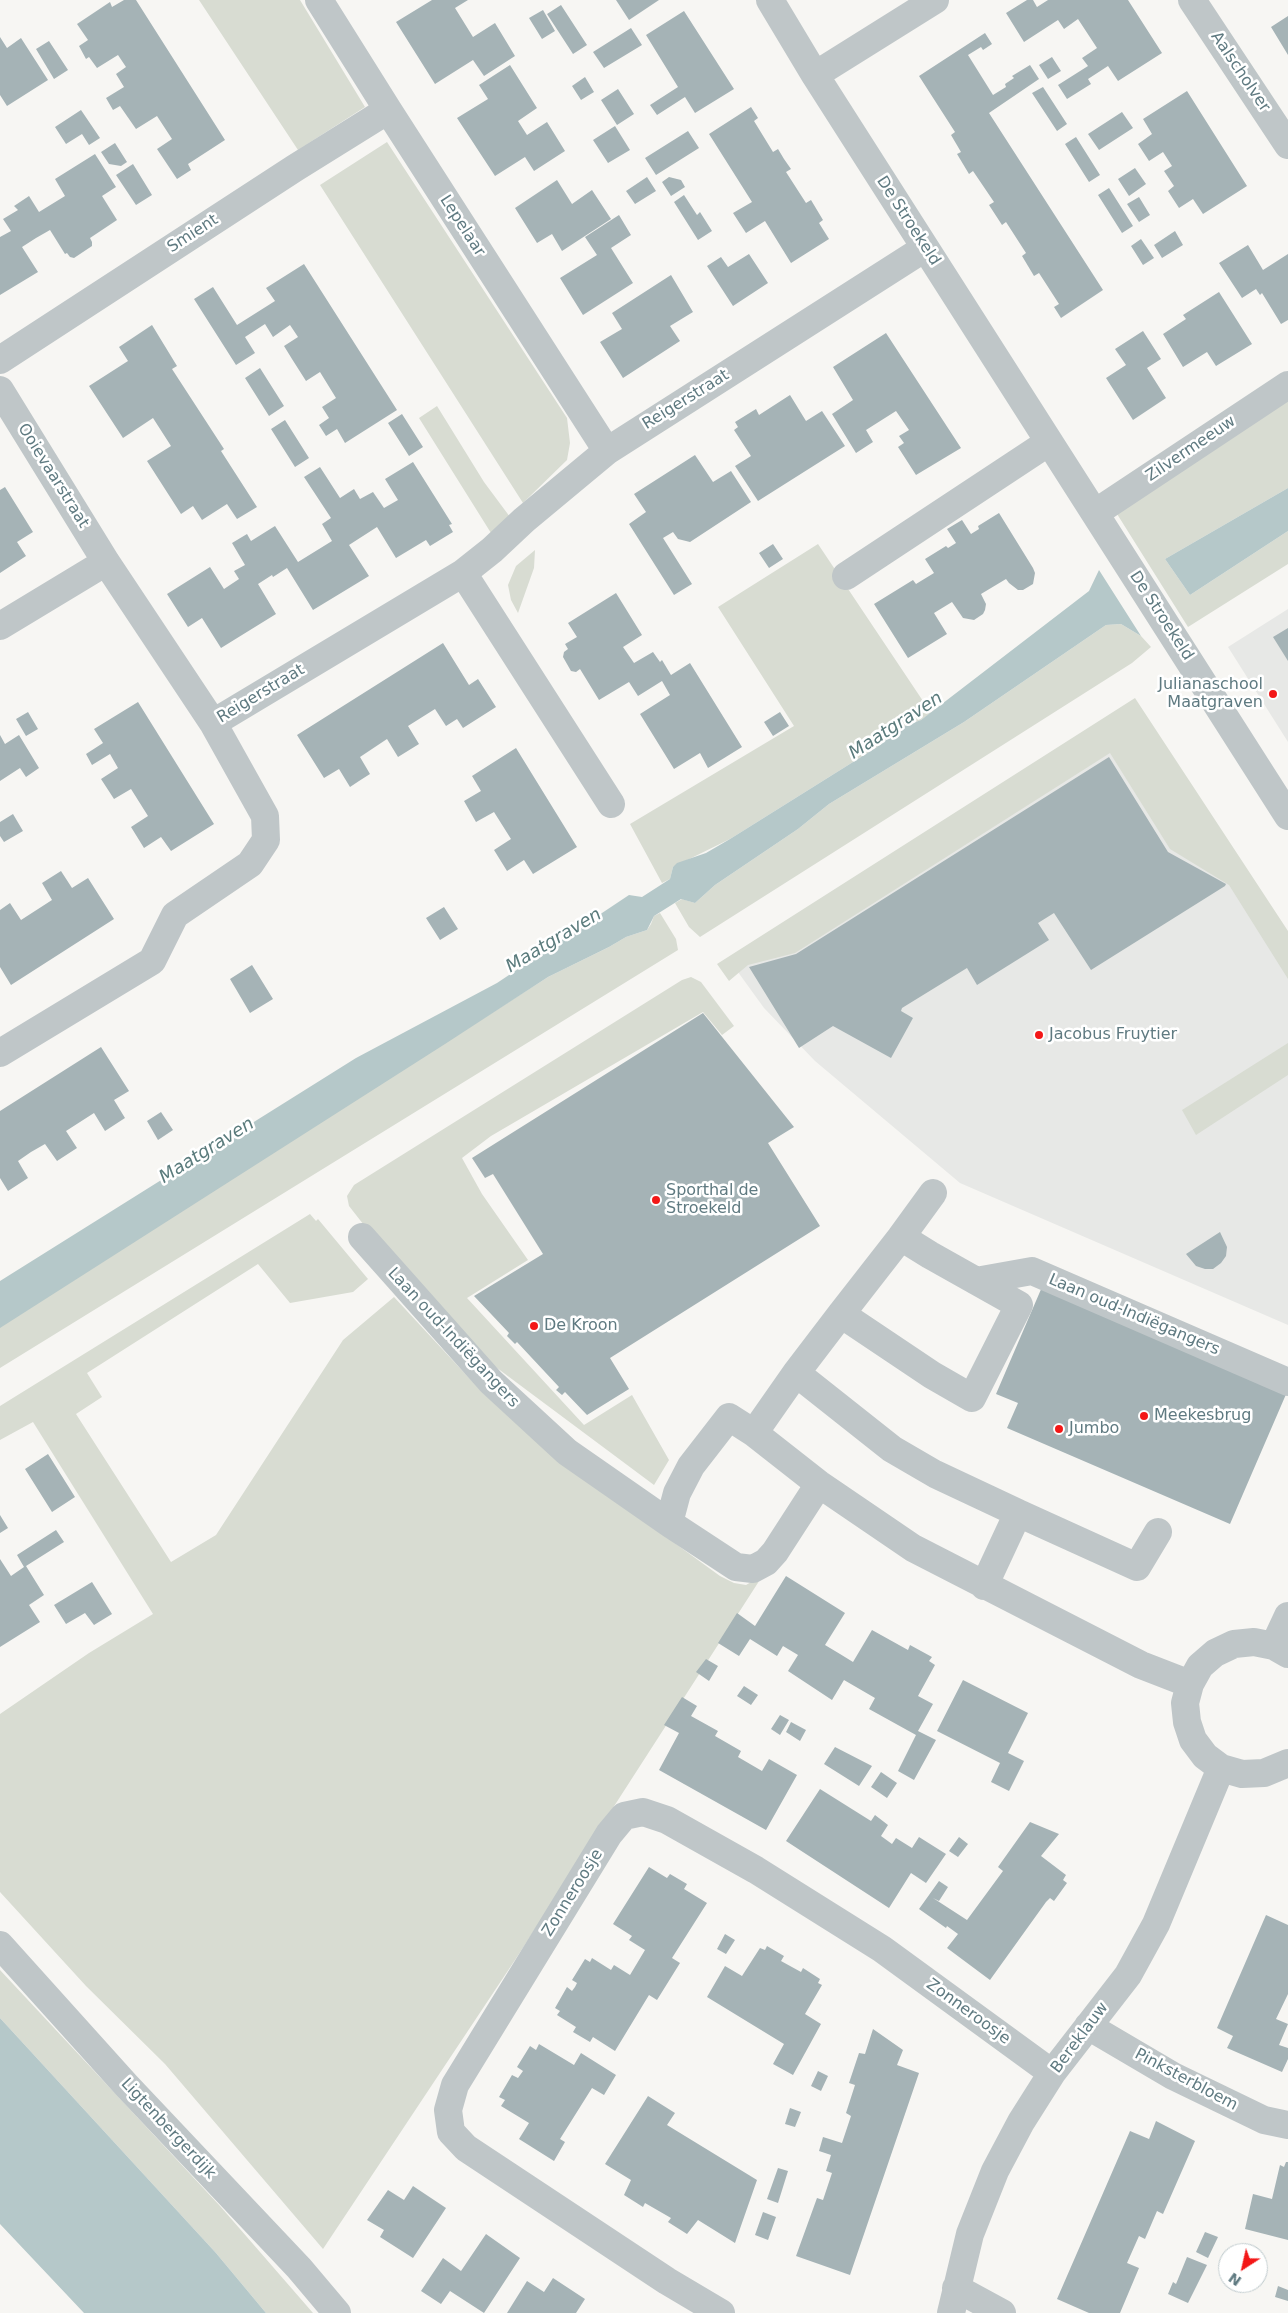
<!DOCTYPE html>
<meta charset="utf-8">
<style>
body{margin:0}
#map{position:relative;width:1288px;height:2313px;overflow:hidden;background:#f7f6f3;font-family:"DejaVu Sans",sans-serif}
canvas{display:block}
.north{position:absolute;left:1218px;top:2243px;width:50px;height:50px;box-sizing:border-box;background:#fff;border:1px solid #bfcacd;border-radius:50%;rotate:215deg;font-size:14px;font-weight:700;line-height:20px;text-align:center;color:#5f7a81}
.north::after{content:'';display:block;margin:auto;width:18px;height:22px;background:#f31717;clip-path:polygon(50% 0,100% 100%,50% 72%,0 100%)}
</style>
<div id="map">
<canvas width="1288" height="2313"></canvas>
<div class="north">N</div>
</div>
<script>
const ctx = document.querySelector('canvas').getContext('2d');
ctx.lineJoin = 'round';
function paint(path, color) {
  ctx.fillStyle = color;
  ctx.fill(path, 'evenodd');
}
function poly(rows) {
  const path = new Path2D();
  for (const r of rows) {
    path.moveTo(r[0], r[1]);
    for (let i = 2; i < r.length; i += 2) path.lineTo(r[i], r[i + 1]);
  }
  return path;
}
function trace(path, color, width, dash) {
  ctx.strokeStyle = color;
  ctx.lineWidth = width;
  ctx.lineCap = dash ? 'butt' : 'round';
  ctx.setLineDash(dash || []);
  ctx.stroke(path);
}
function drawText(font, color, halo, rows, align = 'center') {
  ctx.font = font + ' "DejaVu Sans",sans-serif';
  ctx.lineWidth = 5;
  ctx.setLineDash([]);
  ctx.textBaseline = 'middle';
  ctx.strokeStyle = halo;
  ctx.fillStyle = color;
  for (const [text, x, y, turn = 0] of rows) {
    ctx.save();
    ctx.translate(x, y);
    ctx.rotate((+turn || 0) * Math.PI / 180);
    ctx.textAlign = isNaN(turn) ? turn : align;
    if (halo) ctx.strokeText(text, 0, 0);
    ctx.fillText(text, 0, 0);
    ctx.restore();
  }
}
paint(poly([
 [1288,609,1288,742,1228,647],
 [1133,703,1288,939,1288,1325,960,1183,815,1061,764,1008,730,961]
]), '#e7e8e6');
paint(poly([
 [199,0,300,0,365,107,298,150],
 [387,142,567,418,570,443,567,460,523,503,320,185],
 [1288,398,1288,488,1165,559,1190,595,1288,531,1288,564,1188,627,1112,506],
 [437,406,484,482,510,517,491,533,419,418],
 [818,544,931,713,921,720,902,727,877,747,730,839,673,867,670,879,662,883,630,824,794,726,718,607],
 [535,550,534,568,518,613,511,600,508,585,516,566],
 [1121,624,1141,636,1151,647,1132,663,700,937,689,927,675,903,682,899,695,903,715,885,798,829,829,804,964,722,1106,625],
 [1135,698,1288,931,1288,979,1229,885,1170,849,1110,753,795,953,748,965,729,981,717,964],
 [660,913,676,939,678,950,0,1368,0,1327,548,977,609,947,626,937,647,930,651,924,654,916],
 [691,977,701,982,734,1026,722,1035,703,1012,491,1136,462,1158,482,1194,528,1260,467,1298,584,1425,632,1395,669,1460,654,1485,489,1362,378,1243,349,1206,347,1196,354,1185,682,980],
 [1288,1043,1288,1075,1196,1135,1182,1110],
 [310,1214,316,1221,318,1219,368,1279,353,1292,290,1303,258,1264,87,1373,102,1397,76,1414,171,1562,216,1535,343,1340,394,1297,482,1392,541,1446,720,1576,734,1583,746,1585,763,1575,515,1960,323,2249,165,2064,86,1986,0,1892,0,1714,89,1653,153,1614,33,1422,0,1440,0,1406],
 [0,1970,220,2206,313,2313,266,2313,216,2253,0,2018]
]), '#d8dcd2');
paint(poly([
 [1288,488,1288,531,1190,595,1165,559],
 [1099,570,1141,636,1121,624,1106,625,964,722,829,804,798,829,715,885,695,903,681,899,654,916,647,930,626,937,609,947,548,977,445,1044,0,1328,0,1281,356,1058,497,983,629,895,642,897,670,879,673,867,677,863,706,853,730,839,877,747,902,727,921,720,1089,591],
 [0,2018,216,2253,266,2313,84,2313,0,2224]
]), '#b5c8c9');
paint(poly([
 [124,0,136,0,225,140,188,164,191,170,177,179,157,149,172,139,157,116,136,129,120,106,113,110,106,98,124,87,116,74,126,67,118,55,97,68,89,57,86,59,79,46,88,40,77,24,110,2,112,7],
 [432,0,468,0,455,8,473,37,495,23,515,56,484,76,473,60,435,84,396,22],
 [616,0,659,0,629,20],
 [1027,0,1033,0,1037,7,1048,0,1128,0,1162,53,1118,81,1108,66,1088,79,1091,84,1067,99,1058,85,1088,66,1082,58,1097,48,1078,19,1064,29,1058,20,1024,42,1006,13],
 [561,5,587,45,573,54,547,14],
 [543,10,555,31,542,39,529,18],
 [684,11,734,89,695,113,685,97,657,115,650,105,678,87,646,35],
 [1288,16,1288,55,1271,27],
 [631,28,642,45,604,68,593,52],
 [985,33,992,44,983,50,981,47,968,55,993,95,1006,87,1005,84,1014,78,1012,76,1030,65,1039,79,989,113,1103,290,1061,318,1054,307,1059,304,1039,273,1034,276,1022,256,1026,253,1006,222,1002,225,989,205,994,202,973,171,969,174,957,154,961,152,951,135,955,132,919,76],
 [0,37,7,48,21,38,48,80,7,106,0,95],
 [49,41,68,70,54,79,36,49],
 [1052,57,1061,71,1048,79,1039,65],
 [510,65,537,108,518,121,527,135,547,122,565,151,534,171,525,157,495,176,457,118,488,99,479,85],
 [585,77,594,92,581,100,572,86],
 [1043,87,1067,124,1057,131,1032,93],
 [618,89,634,114,617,125,601,100],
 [1187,91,1247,186,1203,214,1193,199,1179,208,1168,191,1174,186,1164,171,1172,166,1163,152,1149,161,1138,144,1152,134,1143,119],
 [751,107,758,118,754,121,773,152,778,149,784,159,791,169,786,172,806,203,811,200,823,220,819,223,829,239,791,263,765,221,746,233,733,213,752,202,709,134],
 [81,110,100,138,89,145,82,134,66,144,55,127],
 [1122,112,1133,128,1099,150,1088,134],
 [615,126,630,150,608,163,593,140],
 [688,131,699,148,656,175,645,158],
 [1076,137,1100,175,1089,182,1065,144],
 [115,143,127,162,121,166,109,164,101,152],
 [95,154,116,187,102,196,117,220,90,238,92,242,92,246,74,258,70,257,67,253,65,254,50,230,36,238,22,247,38,272,0,295,0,237,11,231,3,219,18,210,14,206,29,196,39,212,65,196,55,179],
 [133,164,152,195,136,205,116,175],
 [1135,168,1146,184,1129,196,1118,179],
 [647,177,656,191,635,204,626,191],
 [669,177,681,180,685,187,671,196,662,182],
 [557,180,572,204,592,190,611,219,562,251,552,234,537,243,515,208],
 [1109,188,1133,226,1122,233,1098,195],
 [684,195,697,215,700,212,712,231,698,240,674,202],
 [1139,197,1150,215,1139,222,1127,204],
 [619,215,631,235,611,248,633,283,583,315,560,278,597,255,585,237],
 [1175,231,1183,245,1162,258,1154,245],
 [1141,239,1154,258,1143,265,1131,246],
 [1248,245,1263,270,1288,254,1288,320,1281,324,1262,293,1260,295,1256,289,1242,298,1219,263],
 [749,254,768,283,733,306,707,266,721,257,728,267],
 [304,264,397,410,345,443,337,429,326,436,319,425,329,418,322,407,336,398,320,372,306,381,292,359,284,346,298,337,290,325,273,337,265,324,245,337,255,353,236,365,194,299,213,287,237,325,275,301,266,288],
 [671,275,693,312,670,326,680,341,623,378,600,342,622,329,612,313],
 [1219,292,1252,344,1216,366,1207,352,1183,367,1163,334,1186,319,1183,315],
 [152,325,177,366,172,369,224,449,221,451,257,507,237,519,227,504,202,520,193,506,181,514,147,461,171,446,153,418,123,438,89,386,128,361,119,347],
 [1143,331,1161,359,1147,368,1166,398,1133,420,1106,378,1126,365,1115,349],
 [886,333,961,448,916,475,898,447,904,443,899,436,909,430,896,411,866,430,873,442,856,453,832,414,853,400,833,367],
 [260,368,284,406,269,416,245,378],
 [790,395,806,421,822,411,845,446,758,501,735,466,751,456,734,430,738,427,735,422,756,409,759,415],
 [402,414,423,447,409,456,388,423],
 [285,420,309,458,295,467,271,429],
 [695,455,713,482,731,471,751,502,690,542,678,539,673,532,663,538,692,584,674,595,629,524,646,512,634,494],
 [413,462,452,524,449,525,453,532,430,546,426,540,396,558,377,527,349,545,369,576,313,610,287,568,273,577,272,575,258,584,276,614,221,648,202,618,188,627,167,594,210,567,224,589,239,579,234,571,245,565,232,543,247,534,251,541,275,526,298,562,332,541,322,524,331,518,304,477,320,467,340,498,354,489,360,499,373,492,384,508,398,500,385,479],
 [5,487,33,532,17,542,26,556,0,573,0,490],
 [999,513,1033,568,1035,573,1033,584,1023,590,1018,590,1009,583,1006,579,981,594,986,604,985,610,983,614,974,620,963,618,952,602,934,613,947,634,908,658,874,604,913,580,916,584,934,573,925,559,946,546,948,548,956,543,947,529,962,520,971,534,979,529,978,526],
 [773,544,783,559,769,568,759,553],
 [616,593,642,635,623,647,634,663,653,652,660,662,662,660,671,675,690,663,742,747,708,768,700,753,674,769,640,714,670,695,662,681,638,696,629,682,599,700,580,669,576,672,571,671,563,657,564,652,568,649,565,644,577,637,568,623],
 [1288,628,1288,661,1273,637],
 [443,643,469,685,478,679,496,707,463,728,457,719,446,726,435,709,408,726,419,744,398,757,387,739,360,757,370,774,359,781,350,787,339,769,324,778,297,735],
 [138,702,214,824,171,851,161,837,144,848,131,827,148,816,131,789,114,799,101,779,118,768,110,754,92,765,86,754,103,743,94,729],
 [28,712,38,729,26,736,16,719],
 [780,712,789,726,773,736,764,722],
 [0,735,5,744,19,735,39,768,26,777,20,768,0,781],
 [516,748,577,847,533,874,524,860,507,871,494,850,511,839,494,812,476,822,464,801,481,791,472,776],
 [1109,757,1168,852,1226,884,1225,886,1091,970,1054,913,1038,923,1049,940,977,985,967,968,902,1008,901,1011,913,1018,891,1058,833,1026,799,1048,749,967,796,954],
 [13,814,23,831,4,842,0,836,0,822],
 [61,871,72,888,88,878,114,919,11,985,0,967,0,910,10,903,21,920,52,900,42,883],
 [444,907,458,929,440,940,426,918],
 [252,965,273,999,250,1013,230,979],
 [703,1013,794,1127,768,1143,820,1226,610,1358,629,1389,587,1415,565,1392,562,1395,556,1390,559,1387,517,1342,515,1344,507,1336,509,1333,474,1296,543,1254,493,1174,485,1178,472,1158],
 [101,1047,129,1091,114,1100,125,1118,105,1131,94,1113,66,1131,77,1148,57,1161,45,1144,31,1152,18,1161,28,1178,8,1191,0,1178,0,1111],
 [161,1112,173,1130,158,1140,147,1121],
 [1220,1232,1227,1247,1226,1256,1221,1263,1213,1269,1205,1269,1196,1266,1186,1254],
 [1042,1287,1287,1392,1230,1524,1007,1428,1018,1403,996,1394],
 [48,1454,75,1497,52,1512,25,1469],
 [0,1515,8,1528,0,1533],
 [56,1530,64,1542,26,1566,44,1595,29,1605,40,1622,0,1647,0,1559,11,1576,24,1567,17,1555],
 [786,1576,845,1613,825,1645,840,1654,853,1662,872,1630,908,1650,910,1645,932,1657,929,1661,935,1665,918,1696,933,1704,918,1731,936,1740,914,1780,898,1771,916,1735,869,1709,875,1698,844,1680,832,1700,788,1671,798,1655,783,1646,777,1656,750,1639,739,1656,718,1643,737,1613,755,1626],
 [92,1582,112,1614,94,1625,85,1613,66,1624,54,1605],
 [706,1659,718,1666,709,1681,696,1672],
 [963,1680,1028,1713,1008,1753,1024,1761,1009,1791,991,1782,1000,1763,937,1731],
 [744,1686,758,1695,751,1705,737,1696],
 [682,1697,697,1706,691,1716,718,1731,715,1736,741,1751,738,1757,762,1771,769,1759,797,1775,766,1830,659,1770,679,1733,664,1725],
 [780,1715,789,1720,780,1735,771,1729],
 [791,1722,806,1730,800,1741,786,1732],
 [835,1747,872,1766,859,1786,824,1764],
 [881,1772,897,1783,887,1798,871,1787],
 [820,1789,871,1821,875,1815,888,1825,881,1836,892,1844,896,1838,912,1848,919,1837,946,1854,926,1883,911,1873,889,1908,786,1841],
 [1030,1822,1059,1834,1041,1856,1066,1875,1063,1880,1067,1883,1054,1901,1050,1898,1046,1902,990,1980,947,1948,958,1934,947,1926,946,1928,919,1909,939,1881,948,1887,939,1901,933,1898,967,1920,1003,1871,998,1867],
 [959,1837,968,1844,958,1857,949,1851],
 [649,1867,667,1878,670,1874,687,1884,684,1889,707,1903,672,1958,680,1963,657,2000,649,1995,615,2051,593,2037,590,2042,573,2032,576,2027,557,2015,560,2011,555,2008,567,1987,572,1991,575,1987,577,1983,572,1980,585,1959,590,1962,592,1958,611,1970,614,1965,630,1975,645,1950,629,1940,632,1936,613,1924],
 [1266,1915,1288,1925,1288,1994,1276,2019,1288,2024,1279,2045,1288,2048,1288,2059,1282,2072,1227,2048,1233,2036,1217,2028],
 [725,1934,735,1940,726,1954,717,1949],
 [767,1946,784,1956,781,1961,801,1972,803,1968,820,1979,818,1983,822,1985,805,2014,821,2024,793,2075,773,2064,784,2044,707,1997,725,1966,742,1976,760,1948,765,1950],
 [873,2029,903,2050,897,2065,919,2073,850,2275,796,2256,817,2198,823,2200,832,2173,826,2171,831,2155,819,2151,823,2137,842,2143,851,2116,846,2113,855,2085,849,2083,859,2053,865,2054],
 [539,2044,574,2065,581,2053,616,2075,604,2095,592,2088,560,2139,565,2142,554,2161,519,2139,529,2123,501,2106,505,2100,499,2097,512,2075,518,2078,523,2071,517,2067,530,2046,536,2050],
 [818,2071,828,2076,821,2091,811,2086],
 [648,2096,675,2113,667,2125,757,2180,735,2243,698,2220,687,2234,668,2222,671,2218,645,2203,643,2207,624,2195,631,2180,605,2164],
 [790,2108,801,2112,795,2127,785,2124],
 [1156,2121,1195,2141,1163,2214,1157,2211,1145,2239,1139,2236,1127,2263,1139,2268,1120,2313,1089,2313,1057,2299,1130,2131,1149,2139],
 [1286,2162,1288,2162,1288,2240,1245,2229,1253,2194,1272,2199,1280,2165,1284,2167],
 [778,2168,788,2171,778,2203,767,2199],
 [413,2186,446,2208,413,2258,380,2237,384,2230,367,2220,388,2190,404,2200],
 [763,2212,776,2217,768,2240,755,2235],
 [1205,2232,1218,2237,1208,2258,1196,2252],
 [486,2234,520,2258,484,2313,450,2291,441,2304,421,2291,443,2258,461,2271],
 [1187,2257,1207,2265,1188,2303,1168,2294,1173,2282,1176,2284],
 [553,2278,585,2299,576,2313,507,2313,527,2281,544,2292],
 [1278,2286,1288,2290,1288,2301,1275,2297]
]), '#a5b3b6');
trace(poly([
 [319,0,388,110,607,451],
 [770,0,815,75,1288,816],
 [1192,0,1288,145],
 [815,75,935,0],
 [0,360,295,168,388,110],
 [0,390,106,562,213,723],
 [1095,513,1288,385],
 [463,573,611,804],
 [846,576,1049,442],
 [0,626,106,562],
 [0,1053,152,961,175,915,250,864,266,840,265,816,213,723,463,573,492,550,524,520,607,451,925,248],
 [362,1237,491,1382,567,1452,669,1523],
 [901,1237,933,1193],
 [976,1281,1032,1271,1288,1382],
 [796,1373,841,1314,901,1237,930,1255,1019,1305,972,1398,932,1375,841,1314],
 [754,1433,796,1373,892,1449,935,1474,1018,1513,984,1586],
 [819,1484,775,1552,766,1562,753,1569,736,1567,669,1523,677,1493,691,1466,729,1417,754,1433,819,1484,913,1548,1141,1665,1190,1684],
 [1018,1513,1137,1567,1158,1532],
 [1274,1646,1288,1616],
 [1288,1654,1274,1646,1254,1642,1234,1644,1215,1653,1200,1666,1190,1684,1185,1703,1187,1722,1193,1740,1205,1756,1221,1768,1242,1774,1264,1773,1288,1763],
 [0,1945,126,2085,299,2268,337,2313],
 [1088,2026,1173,2076,1264,2120,1288,2125],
 [956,2288,1002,2313],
 [721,2313,667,2281,466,2148,451,2132,448,2110,455,2085,609,1834,624,1816,643,1812,667,1820,756,1870,882,1949,1052,2073],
 [951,2313,970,2234,995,2171,1021,2122,1052,2073,1128,1975,1156,1924,1221,1768]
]), '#bfc6c8', 28);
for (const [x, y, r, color] of [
 [1273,694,5,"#f31717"],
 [1039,1035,5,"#f31717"],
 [656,1200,5,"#f31717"],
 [534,1326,5,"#f31717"],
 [1144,1416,5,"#f31717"],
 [1059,1429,5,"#f31717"]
]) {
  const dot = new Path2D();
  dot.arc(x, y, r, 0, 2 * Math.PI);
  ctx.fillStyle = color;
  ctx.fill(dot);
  trace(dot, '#fff', 2);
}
drawText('16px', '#5f7a81', '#fff', [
 ["Aalscholver",1240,72,56],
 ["De Stroekeld",908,221,57],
 ["Lepelaar",462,226,57],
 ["Smient",193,234,-33],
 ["Reigerstraat",686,400,-32],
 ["Zilvermeeuw",1191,449,-34],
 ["Ooievaarstraat",53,476,58],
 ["De Stroekeld",1161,616,57],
 ["Reigerstraat",261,694,-31],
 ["Laan oud-Indiëgangers",1134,1315,23],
 ["Laan oud-Indiëgangers",453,1338,47],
 ["Zonneroosje",573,1893,-58],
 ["Zonneroosje",968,2012,36],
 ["Bereklauw",1080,2038,-53],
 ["Pinksterbloem",1186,2080,28],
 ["Ligtenbergerdijk",168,2129,47]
]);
drawText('16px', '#5f7a81', '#fff', [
 ["Julianaschool",1263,685,"right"],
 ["Maatgraven",1263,703,"right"],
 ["Jacobus Fruytier",1049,1035],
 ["Sporthal de",666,1191],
 ["Stroekeld",666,1209],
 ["De Kroon",544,1326],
 ["Meekesbrug",1154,1416],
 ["Jumbo",1069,1429]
], 'left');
drawText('italic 18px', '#5a7b7c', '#fff', [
 ["Maatgraven",896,726,-33],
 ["Maatgraven",554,941,-31],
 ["Maatgraven",207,1151,-32]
]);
</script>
